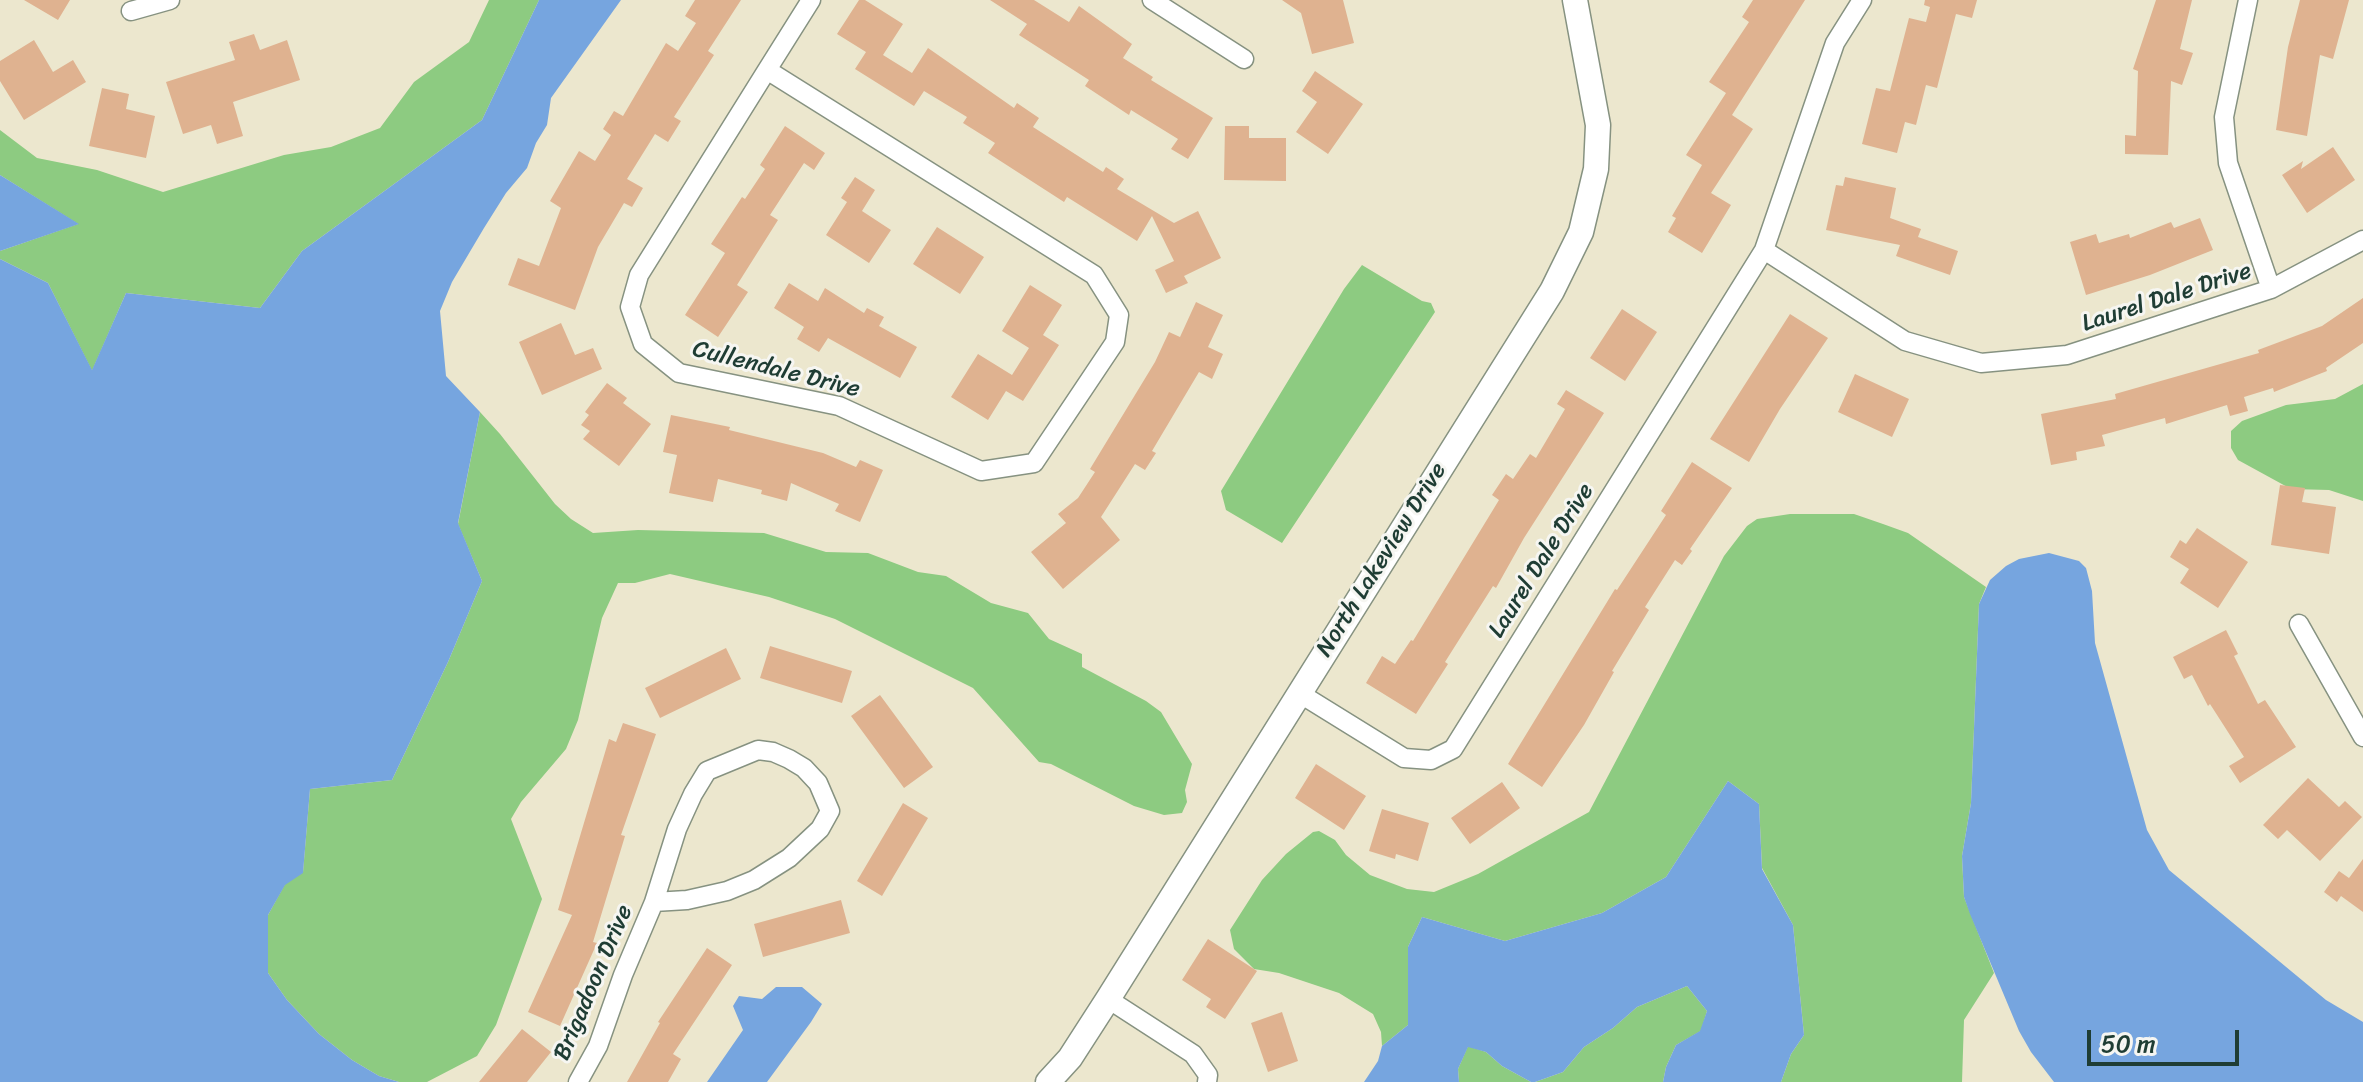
<!DOCTYPE html>
<style>
body{margin:0}
#map{position:relative;width:2363px;height:1082px;overflow:hidden;background:#ece7ce;font-family:Sriracha,sans-serif}
canvas{display:block}
.scale{position:absolute;left:2087px;top:1030px;width:152px;height:36px;box-sizing:border-box;border:4px solid #1f3d34;border-top:0;padding-left:10px;font-size:24px;line-height:28px;white-space:nowrap;color:#1f3d34;-webkit-text-stroke:6px #f6f6f2;paint-order:stroke}
</style>
<div id="map">
<canvas width="2363" height="1082"></canvas>
<div class="scale">50 m</div>
</div>
<script>
const ctx = document.querySelector('canvas').getContext('2d');
ctx.lineJoin = 'round';
function paint(path, color) {
  ctx.fillStyle = color;
  ctx.fill(path, 'evenodd');
}
function poly(rows) {
  const path = new Path2D();
  for (const r of rows) {
    path.moveTo(r[0], r[1]);
    for (let i = 2; i < r.length; i += 2) path.lineTo(r[i], r[i + 1]);
  }
  return path;
}
function trace(path, color, width, dash) {
  ctx.strokeStyle = color;
  ctx.lineWidth = width;
  ctx.lineCap = dash ? 'butt' : 'round';
  ctx.setLineDash(dash || []);
  ctx.stroke(path);
}
function drawText(font, color, halo, rows, align = 'center') {
  ctx.font = font + ' Sriracha,sans-serif';
  ctx.lineWidth = 6;
  ctx.setLineDash([]);
  ctx.textBaseline = 'middle';
  ctx.strokeStyle = halo;
  ctx.fillStyle = color;
  for (const [text, x, y, turn = 0] of rows) {
    ctx.save();
    ctx.translate(x, y);
    ctx.rotate((+turn || 0) * Math.PI / 180);
    ctx.textAlign = isNaN(turn) ? turn : align;
    if (halo) ctx.strokeText(text, 0, 0);
    ctx.fillText(text, 0, 0);
    ctx.restore();
  }
}
paint(poly([
 [489,0,539,0,482,120,302,251,260,308,126,293,92,371,48,283,0,259,0,251,78,224,0,175,0,130,37,158,97,170,163,192,284,155,331,147,380,128,414,82,469,42],
 [1362,265,1422,301,1431,303,1435,312,1282,543,1226,510,1221,491,1344,289],
 [2363,384,2363,501,2329,490,2291,489,2238,460,2231,448,2231,431,2242,421,2286,405,2335,399],
 [480,412,500,434,555,504,571,519,593,533,638,530,764,533,826,552,868,553,918,572,946,576,991,603,1028,613,1049,639,1082,654,1082,667,1146,701,1161,712,1192,764,1185,790,1187,802,1182,813,1164,815,1134,806,1051,764,1039,762,973,688,835,619,769,597,670,574,635,583,618,583,602,618,578,720,566,749,521,802,511,819,542,899,496,1025,477,1056,427,1082,399,1082,379,1076,352,1060,319,1034,287,1000,268,973,268,915,285,884,303,872,310,789,392,780,448,662,482,581,458,524],
 [1790,514,1854,514,1883,524,1908,533,1986,587,1979,604,1971,803,1962,856,1964,897,1994,973,1964,1020,1962,1082,1781,1082,1791,1054,1804,1035,1793,925,1762,868,1759,804,1728,781,1666,877,1602,913,1505,941,1422,917,1408,947,1408,1025,1382,1046,1381,1032,1373,1014,1339,993,1279,973,1254,969,1234,949,1230,930,1262,880,1286,854,1313,832,1319,831,1335,840,1346,855,1370,875,1407,889,1434,892,1478,874,1589,812,1724,556,1747,526,1757,519],
 [1687,986,1707,1011,1701,1031,1676,1045,1666,1067,1663,1082,1535,1082,1563,1072,1584,1047,1613,1028,1637,1007],
 [1468,1046,1486,1052,1502,1066,1531,1082,1459,1082,1458,1069]
]), '#8dcb81');
paint(poly([
 [539,0,621,0,551,98,547,125,536,143,527,168,506,193,484,228,452,282,440,311,446,376,480,412,458,523,482,581,448,662,392,780,310,789,303,873,285,885,268,915,268,973,287,1000,319,1034,352,1060,379,1076,399,1082,0,1082,0,259,48,283,92,370,126,293,260,308,302,251,482,120],
 [0,175,79,224,0,251],
 [2049,553,2079,561,2086,568,2092,591,2095,643,2147,830,2169,870,2326,1000,2363,1022,2363,1082,2054,1082,2031,1052,2019,1031,1970,914,1964,897,1962,856,1971,803,1979,604,1990,580,2006,566,2019,559],
 [1728,781,1759,804,1762,869,1793,925,1804,1035,1791,1054,1781,1082,1663,1082,1666,1067,1676,1045,1700,1031,1707,1011,1687,986,1637,1007,1613,1028,1584,1047,1563,1072,1535,1082,1531,1082,1502,1066,1486,1052,1468,1047,1458,1069,1459,1082,1364,1082,1378,1061,1382,1046,1408,1025,1408,947,1422,917,1505,941,1602,913,1666,877],
 [776,987,802,987,822,1004,811,1022,767,1082,707,1082,743,1030,733,1006,739,996,762,999]
]), '#76a5df');
paint(poly([
 [24,0,70,0,58,20],
 [695,0,741,0,708,51,714,55,674,117,681,121,668,142,655,134,627,179,643,188,632,207,624,203,598,247,575,310,508,285,518,258,539,266,561,208,550,201,579,151,595,161,611,135,603,129,614,111,623,116,666,43,678,51,696,23,685,16],
 [859,0,865,0,903,24,883,55,912,73,928,48,1014,108,1017,103,1039,118,1033,127,1103,172,1106,167,1124,179,1117,189,1174,223,1198,211,1221,258,1184,276,1188,283,1166,293,1155,270,1174,261,1152,216,1137,241,1067,197,1064,202,988,153,995,143,963,123,967,117,924,91,914,106,855,69,866,52,837,34],
 [990,0,1034,0,1069,22,1079,6,1132,44,1123,58,1153,77,1151,80,1213,118,1188,159,1171,149,1178,139,1131,110,1129,115,1085,86,1089,80,1019,35,1027,24],
 [1282,0,1343,0,1354,43,1312,54,1301,13],
 [1753,0,1805,0,1732,115,1753,129,1711,193,1731,205,1702,253,1668,232,1676,218,1672,216,1702,165,1686,155,1726,93,1709,82,1749,22,1742,17],
 [1925,0,1977,0,1972,18,1956,14,1937,88,1926,85,1916,125,1905,122,1897,153,1862,144,1876,88,1890,91,1909,18,1926,22,1930,7,1924,5],
 [2156,0,2192,0,2180,49,2193,53,2182,85,2171,81,2168,155,2125,154,2125,135,2136,136,2138,71,2133,69],
 [2300,0,2349,0,2333,59,2320,55,2307,136,2276,130,2288,47],
 [254,34,260,50,287,40,300,80,233,102,243,136,217,144,211,125,183,134,166,82,235,60,229,42],
 [34,40,53,72,73,60,86,82,24,120,0,81,0,61],
 [1315,71,1363,104,1328,154,1296,132,1317,102,1302,91],
 [102,88,129,94,126,109,155,116,146,158,89,146],
 [785,126,825,153,814,170,804,163,770,215,778,220,737,285,748,292,718,337,685,315,725,253,711,244,742,197,745,199,765,169,760,165],
 [1225,126,1249,126,1249,138,1286,138,1286,181,1224,180],
 [2333,147,2355,180,2307,213,2282,175,2303,161,2301,169],
 [855,177,875,190,862,211,891,230,869,263,826,235,847,202,841,198],
 [1845,177,1896,188,1890,218,1921,229,1918,237,1958,251,1950,275,1896,256,1900,245,1826,230,1836,185,1843,186],
 [2200,218,2213,250,2150,275,2086,295,2070,242,2096,234,2099,243,2129,234,2130,238,2171,222,2174,228],
 [937,227,984,257,960,294,913,264],
 [789,283,818,301,825,288,864,313,867,308,884,317,879,326,917,347,900,378,828,338,819,352,797,339,804,327,774,308],
 [1030,285,1062,305,1043,335,1059,345,1023,401,1006,391,988,420,951,397,978,354,1012,375,1029,348,1002,331],
 [2363,298,2363,343,2326,368,2327,371,2274,392,2273,388,2244,397,2248,411,2230,416,2227,405,2166,424,2165,418,2102,435,2105,446,2076,452,2077,460,2051,465,2041,414,2116,399,2115,394,2259,353,2258,350,2322,326],
 [1196,302,1223,315,1208,347,1223,354,1212,379,1199,372,1152,451,1156,453,1145,470,1135,464,1101,517,1120,540,1063,589,1031,552,1066,523,1058,514,1078,498,1095,472,1090,469,1155,362,1169,332,1180,337],
 [1622,309,1657,332,1625,381,1590,358],
 [1790,314,1828,338,1780,409,1749,462,1710,439],
 [561,323,575,355,593,348,602,369,542,395,519,342],
 [1855,374,1909,399,1892,437,1838,412],
 [607,383,627,398,623,403,651,424,619,466,583,439,590,431,581,425,589,415,585,412],
 [1566,390,1604,413,1524,538,1496,588,1493,586,1445,662,1448,664,1416,714,1366,683,1382,656,1395,664,1411,640,1413,641,1499,500,1492,495,1506,474,1513,479,1530,454,1536,458,1565,409,1557,404],
 [671,415,730,427,729,430,823,453,856,467,860,460,883,470,860,522,835,511,839,504,791,483,787,501,761,494,762,490,718,479,713,502,669,493,677,455,663,452],
 [1692,462,1732,488,1690,549,1692,551,1682,565,1675,560,1645,607,1649,610,1612,671,1614,672,1584,725,1542,787,1508,764,1615,589,1617,590,1666,515,1661,511],
 [2280,485,2305,488,2302,502,2336,507,2329,554,2271,545],
 [2197,528,2248,562,2218,608,2180,583,2189,569,2170,557,2180,540,2186,544],
 [2226,630,2238,654,2234,656,2258,704,2265,700,2296,747,2240,783,2229,766,2244,757,2210,704,2208,706,2192,675,2184,679,2173,657],
 [770,646,852,671,842,703,760,678],
 [726,648,741,679,660,718,645,688],
 [880,695,933,767,904,788,851,716],
 [623,723,656,734,621,835,625,836,593,942,597,943,560,1026,528,1012,572,915,558,910,609,739,616,742],
 [1316,764,1366,796,1344,830,1295,798],
 [2308,778,2339,807,2345,801,2362,817,2320,861,2287,830,2278,839,2263,825],
 [1502,782,1520,808,1470,844,1451,818],
 [903,803,928,818,882,896,857,881],
 [1382,809,1429,823,1418,861,1396,854,1395,859,1369,851],
 [2363,859,2363,912,2341,896,2337,902,2324,892,2339,871,2349,878],
 [841,900,850,933,763,957,754,924],
 [1208,939,1257,971,1225,1019,1206,1007,1211,999,1182,980],
 [707,948,732,965,673,1054,681,1059,668,1082,627,1082,660,1023,658,1022],
 [1282,1012,1298,1061,1268,1072,1251,1023],
 [522,1029,551,1052,527,1082,479,1082]
]), '#dfb290');
const minor = poly([
 [1152,0,1244,59],
 [2248,0,2224,117,2228,163,2271,289],
 [131,11,170,0],
 [767,70,1094,275,1119,315,1115,342,1034,463,981,471,839,406,679,373,643,344,630,307,639,275,767,70],
 [767,70,811,0],
 [1764,250,1905,341,1981,363,2067,355,2271,289,2363,240],
 [2299,624,2363,737],
 [1299,693,1404,758,1431,760,1453,749,1764,250,1835,43,1862,0],
 [758,750,773,752,789,759,804,768,818,783,830,811,820,829,789,858,754,880,727,891,687,900,654,902,677,829,693,794,707,771,758,750],
 [1108,999,1193,1054,1208,1075,1207,1082],
 [578,1082,598,1046,623,975,654,902]
]);
const tertiary = poly([
 [1048,1082,1070,1058,1108,999,1552,291,1581,232,1596,169,1598,125,1575,0]
]);
trace(minor, '#869281', 21);
trace(tertiary, '#869281', 27);
trace(minor, '#fff', 18);
trace(tertiary, '#fff', 24);
drawText('24px', '#1f3d34', '#f6f6f2', [
 ["Laurel Dale Drive",2167,298,-18],
 ["Cullendale Drive",776,370,14],
 ["North Lakeview Drive",1382,560,-58],
 ["Laurel Dale Drive",1542,561,-58],
 ["Brigadoon Drive",594,983,-67]
]);
</script>
